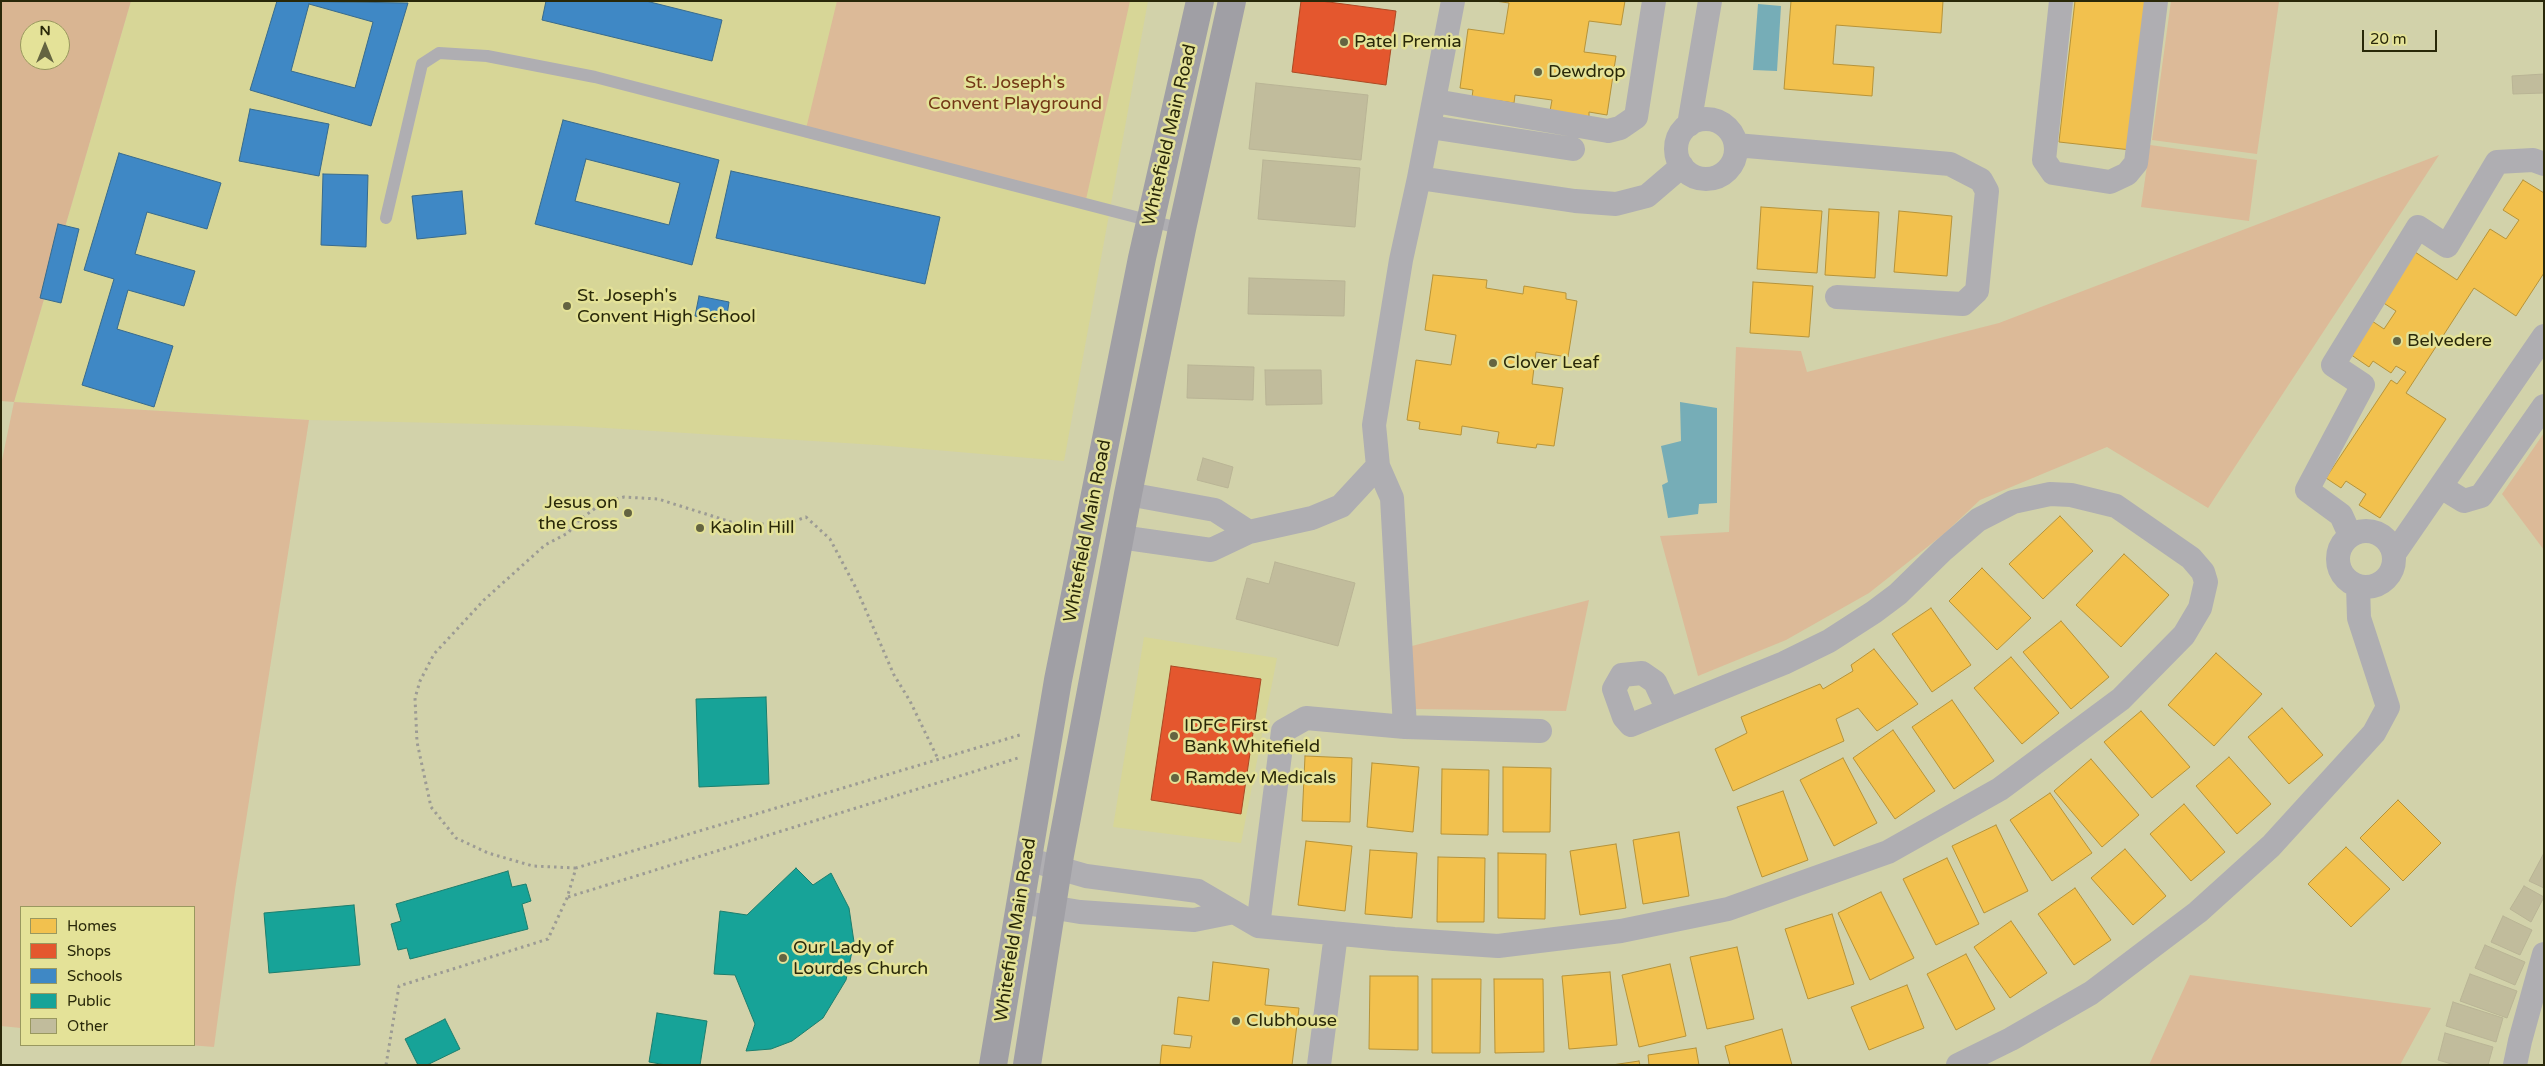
<!DOCTYPE html>
<style>
body{margin:0}
#map{position:relative;width:2545px;height:1066px;overflow:hidden;background:#d2d2aa;font-family:"Varela Round",sans-serif}
canvas{display:block}
.frame{position:absolute;inset:0;border:2px solid #292809;pointer-events:none}
.legend{position:absolute;left:20px;top:906px;width:175px;height:140px;box-sizing:border-box;background:#e4e298;border:1px solid #99985f;margin:0;padding:6px 9px;list-style:none;font-size:15px;color:#292809}
.legend li{display:flex;align-items:center;gap:10px;height:25px}
.legend b{width:25px;border:1px solid #99985f}
.north{position:absolute;left:20px;top:20px;width:50px;height:50px;box-sizing:border-box;background:#e4e298;border:1px solid #99985f;border-radius:50%;rotate:0deg;font-size:14px;font-weight:700;line-height:20px;text-align:center;color:#292809}
.north::after{content:'';display:block;margin:auto;width:18px;height:22px;background:#646441;clip-path:polygon(50% 0,100% 100%,50% 72%,0 100%)}
.scale{position:absolute;left:2362px;top:30px;width:75px;height:22px;box-sizing:border-box;border:2px solid #292809;border-top:0;padding-left:6px;font-size:15px;line-height:18px;white-space:nowrap;color:#292809;-webkit-text-stroke:4px #e4e298;paint-order:stroke}
</style>
<div id="map">
<canvas width="2545" height="1066"></canvas>
<div class="frame"></div>
<ul class="legend">
<li><b style="height:14px;background:#f2c14e"></b>Homes</li>
<li><b style="height:14px;background:#e4572e"></b>Shops</li>
<li><b style="height:14px;background:#3f88c5"></b>Schools</li>
<li><b style="height:14px;background:#17a398"></b>Public</li>
<li><b style="height:14px;background:#c1bc9c"></b>Other</li>
</ul>
<div class="north">N</div>
<div class="scale">20 m</div>
</div>
<script>
const ctx = document.querySelector('canvas').getContext('2d');
ctx.lineJoin = 'round';
function paint(path, color) {
  ctx.fillStyle = color;
  ctx.fill(path, 'evenodd');
}
function poly(rows) {
  const path = new Path2D();
  for (const r of rows) {
    if (r.length === 3) {
      path.moveTo(r[0] + r[2], r[1]);
      path.arc(r[0], r[1], r[2], 0, 2 * Math.PI);
      continue;
    }
    path.moveTo(r[0], r[1]);
    for (let i = 2; i < r.length; i += 2) path.lineTo(r[i], r[i + 1]);
  }
  return path;
}
function trace(path, color, width, dash) {
  ctx.strokeStyle = color;
  ctx.lineWidth = width;
  ctx.lineCap = dash ? 'butt' : 'round';
  ctx.setLineDash(dash || []);
  ctx.stroke(path);
}
function drawText(font, color, halo, rows, align = 'center') {
  ctx.font = font + ' "Varela Round",sans-serif';
  ctx.lineWidth = 5;
  ctx.setLineDash([]);
  ctx.textBaseline = 'middle';
  ctx.strokeStyle = halo;
  ctx.fillStyle = color;
  for (const [text, x, y, turn = 0] of rows) {
    ctx.save();
    ctx.translate(x, y);
    ctx.rotate((+turn || 0) * Math.PI / 180);
    ctx.textAlign = isNaN(turn) ? turn : align;
    if (halo) ctx.strokeText(text, 0, 0);
    ctx.fillText(text, 0, 0);
    ctx.restore();
  }
}
paint(poly([
 [131,1,1148,1,1064,461,877,445,574,426,309,420,14,402],
 [1144,637,1277,658,1241,843,1113,827]
]), '#d7d697');
paint(poly([
 [837,1,1130,1,1085,204,804,137],
 [2171,1,2279,2,2257,154,2152,140],
 [2150,145,2257,160,2249,221,2141,207],
 [2439,155,2208,508,2107,447,1980,500,1945,533,1869,593,1786,640,1698,676,1660,536,1729,532,1736,347,1801,351,1807,372,1999,323],
 [14,402,309,420,235,890,214,1047,189,1045,194,1045,194,907,21,907,21,1028,1,1026,1,465],
 [2544,433,2544,550,2502,494],
 [1589,600,1566,711,1412,709,1412,646],
 [2190,975,2431,1008,2400,1065,2149,1065]
]), '#dcba98');
paint(poly([
 [1,1,131,1,14,402,1,401],
 [30,30,60,30,60,60,30,60]
]), '#d9b592');
paint(poly([
 [1758,4,1781,6,1777,71,1753,70],
 [1680,402,1717,408,1717,503,1699,504,1698,514,1668,518,1662,485,1668,482,1661,446,1681,441]
]), '#76adb7');
const homes = poly([
 [1495,1,1625,1,1621,25,1589,21,1584,52,1616,56,1607,115,1589,112,1589,117,1550,111,1552,100,1515,95,1514,103,1472,97,1473,90,1460,88,1468,29,1504,34,1509,3,1495,1],
 [1791,1,1943,1,1941,33,1836,25,1833,64,1874,67,1872,96,1784,89,1791,1],
 [2075,1,2148,1,2131,150,2059,142,2075,1],
 [2523,180,2544,193,2544,273,2516,316,2474,288,2406,393,2446,419,2380,518,2359,505,2366,494,2346,481,2341,488,2326,478,2391,380,2397,384,2406,372,2396,366,2391,373,2373,361,2369,367,2347,352,2369,319,2384,329,2396,311,2382,302,2415,252,2457,280,2490,229,2506,239,2519,220,2503,210,2523,180],
 [1761,207,1822,211,1817,273,1757,269,1761,207],
 [1829,209,1879,212,1875,278,1825,275,1829,209],
 [1899,211,1952,216,1947,276,1894,272,1899,211],
 [1433,275,1487,280,1486,288,1523,294,1524,286,1566,293,1566,299,1577,301,1568,357,1536,352,1532,384,1563,388,1554,446,1537,444,1536,448,1497,443,1499,432,1462,426,1461,435,1419,429,1420,422,1407,420,1416,360,1451,365,1456,335,1425,330,1433,275],
 [1753,282,1813,286,1809,337,1750,333,1753,282],
 [2060,516,2093,551,2043,599,2009,564,2060,516],
 [2124,554,2169,595,2121,647,2076,605,2124,554],
 [1982,568,2031,618,1997,650,1949,601,1982,568],
 [1931,608,1971,665,1932,692,1892,634,1931,608],
 [2061,621,2109,677,2071,709,2023,652,2061,621],
 [1874,649,1918,704,1877,731,1858,708,1836,719,1844,741,1733,791,1715,749,1747,733,1741,717,1820,684,1823,689,1853,671,1851,665,1874,649],
 [2216,653,2262,694,2214,746,2168,705,2216,653],
 [2011,657,2059,713,2022,744,1974,688,2011,657],
 [1952,700,1994,761,1954,789,1912,727,1952,700],
 [2282,708,2323,755,2289,784,2248,737,2282,708],
 [2141,711,2190,767,2152,798,2104,742,2141,711],
 [1893,730,1935,791,1895,819,1853,758,1893,730],
 [1305,756,1352,758,1350,822,1302,821,1305,756],
 [2229,757,2271,804,2237,834,2196,786,2229,757],
 [1843,758,1877,823,1834,846,1800,780,1843,758],
 [2091,759,2139,815,2102,847,2054,791,2091,759],
 [1372,763,1419,767,1413,832,1367,827,1372,763],
 [1503,767,1551,768,1550,832,1503,832,1503,767],
 [1442,769,1489,770,1488,835,1441,834,1442,769],
 [1783,791,1808,860,1762,877,1737,807,1783,791],
 [2050,793,2092,853,2052,881,2010,820,2050,793],
 [2398,800,2441,843,2403,881,2360,838,2398,800],
 [2184,804,2225,852,2191,881,2150,834,2184,804],
 [1996,825,2028,891,1984,913,1952,846,1996,825],
 [1679,832,1689,896,1643,904,1633,840,1679,832],
 [1306,841,1352,846,1345,911,1298,905,1306,841],
 [1616,844,1626,908,1580,915,1570,851,1616,844],
 [2346,847,2390,889,2351,927,2308,884,2346,847],
 [2125,849,2166,896,2133,925,2091,878,2125,849],
 [1370,850,1417,853,1412,918,1365,914,1370,850],
 [1498,853,1546,854,1545,919,1498,918,1498,853],
 [1438,857,1485,858,1484,922,1437,922,1438,857],
 [1947,858,1979,924,1936,945,1903,879,1947,858],
 [2075,888,2111,940,2074,965,2038,914,2075,888],
 [1881,892,1914,958,1870,980,1838,913,1881,892],
 [1832,914,1854,984,1808,999,1785,929,1832,914],
 [2011,921,2047,973,2010,998,1974,947,2011,921],
 [1737,947,1754,1019,1707,1029,1690,957,1737,947],
 [1966,954,1995,1009,1956,1030,1927,974,1966,954],
 [1213,962,1269,969,1265,1005,1299,1008,1292,1065,1160,1065,1162,1045,1190,1048,1192,1036,1174,1034,1178,997,1209,1001,1213,962],
 [1670,964,1686,1036,1639,1047,1622,975,1670,964],
 [1610,972,1617,1045,1569,1049,1562,976,1610,972],
 [1370,976,1418,976,1418,1050,1369,1049,1370,976],
 [1432,979,1481,979,1480,1053,1432,1053,1432,979],
 [1494,979,1543,979,1544,1052,1495,1053,1494,979],
 [1907,985,1924,1028,1869,1050,1851,1007,1907,985],
 [1782,1029,1792,1065,1730,1065,1725,1046,1782,1029],
 [1696,1048,1699,1065,1649,1065,1648,1055,1696,1048],
 [1639,1061,1640,1065,1612,1065,1639,1061]
]);
paint(homes, '#f2c14e');
trace(homes, '#b69339', 1);
const shops = poly([
 [1301,1,1321,1,1396,11,1386,85,1292,72,1301,1],
 [1171,666,1261,679,1241,814,1151,800,1171,666]
]);
paint(shops, '#e4572e');
trace(shops, '#ac4923', 1);
const schools = poly([
 [277,1,408,3,371,126,250,90,277,1],
 [309,4,373,22,355,88,291,71,309,4],
 [546,1,646,1,722,20,712,61,542,20,546,1],
 [250,109,329,124,319,176,239,161,250,109],
 [563,120,719,160,692,265,535,224,563,120],
 [586,159,680,183,669,225,575,201,586,159],
 [119,153,221,183,207,229,147,212,135,254,195,271,184,306,128,290,117,329,173,346,154,407,82,385,114,279,84,270,119,153],
 [731,171,940,217,925,284,716,238,731,171],
 [323,174,368,175,366,247,321,245,323,174],
 [462,191,466,234,417,239,412,196,462,191],
 [58,224,79,229,61,303,40,298,58,224],
 [699,296,729,302,726,322,695,316,699,296]
]);
paint(schools, '#3f88c5');
trace(schools, '#386b8d', 1);
const public = poly([
 [766,697,769,784,699,787,696,699,766,697],
 [796,868,813,885,831,873,849,908,854,942,846,980,823,1018,792,1041,771,1049,746,1051,755,1024,735,975,714,974,720,911,747,915,796,868],
 [508,871,512,887,526,884,531,901,522,904,528,929,410,959,407,948,398,950,391,924,401,921,396,904,508,871],
 [354,905,360,965,269,973,264,913,354,905],
 [657,1013,707,1021,700,1065,666,1065,649,1062,657,1013],
 [445,1019,460,1049,427,1065,418,1065,405,1039,445,1019]
]);
paint(public, '#17a398');
trace(public, '#1c7e6d', 1);
const building = poly([
 [2544,74,2544,93,2513,94,2512,76,2544,74],
 [1256,83,1368,95,1361,160,1249,149,1256,83],
 [1263,160,1360,168,1355,227,1258,219,1263,160],
 [1249,278,1345,281,1344,316,1248,314,1249,278],
 [1188,365,1254,367,1253,400,1187,398,1188,365],
 [1265,370,1321,370,1322,404,1266,405,1265,370],
 [1203,458,1233,467,1228,488,1197,480,1203,458],
 [1275,562,1355,583,1338,646,1236,619,1247,578,1269,584,1275,562],
 [2544,853,2544,888,2529,881,2544,853],
 [2524,886,2544,897,2531,922,2510,909,2524,886],
 [2503,916,2532,930,2520,955,2491,942,2503,916],
 [2485,945,2525,962,2515,985,2475,968,2485,945],
 [2470,974,2517,991,2507,1018,2460,1001,2470,974],
 [2453,1002,2503,1018,2496,1042,2446,1026,2453,1002],
 [2445,1033,2493,1047,2488,1065,2455,1065,2438,1060,2445,1033]
]);
paint(building, '#c1bc9c');
trace(building, '#b9b495', 1);
trace(poly([
 [576,868,533,866,488,853,456,838,431,807,417,742,415,698,420,681,434,654,484,600,545,545,568,533,577,522,602,503,624,497,658,499,741,525,789,523,806,517,830,539,857,590,894,675,910,701,938,759],
 [568,897,1018,758],
 [386,1065,399,986,548,939,567,898,576,868,1023,734]
]), '#9c9b94', 3, [2.5, 4]);
trace(poly([
 [386,218,422,64,439,53,487,56,595,77,1182,229]
]), '#afaeb2', 12);
trace(poly([
 [2061,1,2044,160,2053,173,2110,182,2127,174,2136,163,2156,1],
 [1435,101,1608,131,1620,128,1636,117,1654,1],
 [1706,149,30],
 [1689,125,1710,1],
 [1430,127,1573,149],
 [1736,145,1950,164,1981,180,1987,191,1977,291,1963,304,1837,297],
 [1419,178,1453,1],
 [2441,487,2464,501,2481,496,2544,406],
 [1128,494,1215,510,1249,532],
 [2366,559,28],
 [2350,535,2341,515,2307,490,2363,385,2333,365,2418,227,2447,246,2497,162,2533,160,2544,164],
 [1120,537,1211,550,1249,532,1312,518,1341,506,1378,466],
 [2394,554,2544,336],
 [1405,727,1540,731],
 [1020,902,1080,912,1194,920,1234,912,1198,891,1086,876,1027,859],
 [1234,912,1258,926,1394,939,1498,946,1621,931,1728,909,1888,852,2000,789,2121,699,2184,635,2200,608,2206,582,2203,572,2191,558,2116,506,2071,495,2050,494,2013,502,1978,520,1942,551,1898,594,1874,612,1829,641,1784,663,1631,725,1624,717,1614,689,1622,675,1642,673,1655,682,1668,710],
 [1258,926,1283,731,1306,718,1405,727,1392,498,1378,466,1374,425,1401,260,1419,178,1575,201,1616,204,1647,196,1682,166],
 [1319,1065,1336,934],
 [1958,1065,2011,1039,2091,993,2198,912,2271,846,2374,733,2388,707,2359,618,2358,586],
 [2515,1065,2520,1041,2544,954]
]), '#afaeb2', 24);
trace(poly([
 [993,1065,1058,680,1142,258,1200,1],
 [1027,1065,1060,855,1128,494,1182,229,1232,1]
]), '#a09fa5', 28);
for (const [x, y, r, color] of [
 [1344,42,5,"#646441"],
 [1538,72,5,"#646441"],
 [567,306,5,"#646441"],
 [2397,341,5,"#646441"],
 [1493,363,5,"#646441"],
 [628,513,5,"#646441"],
 [700,528,5,"#646441"],
 [1174,736,5,"#646441"],
 [1175,778,5,"#646441"],
 [783,958,5,"#646441"],
 [1236,1021,5,"#646441"]
]) {
  const dot = new Path2D();
  dot.arc(x, y, r, 0, 2 * Math.PI);
  ctx.fillStyle = color;
  ctx.fill(dot);
  trace(dot, '#e4e298', 2);
}
drawText('18px', '#292809', '#e4e298', [
 ["Patel Premia",1354,42],
 ["Dewdrop",1548,72],
 ["St. Joseph's",577,296],
 ["Convent High School",577,317],
 ["Belvedere",2407,341],
 ["Clover Leaf",1503,363],
 ["Jesus on",618,503,"right"],
 ["the Cross",618,524,"right"],
 ["Kaolin Hill",710,528],
 ["IDFC First",1184,726],
 ["Bank Whitefield",1184,747],
 ["Ramdev Medicals",1185,778],
 ["Our Lady of",793,948],
 ["Lourdes Church",793,969],
 ["Clubhouse",1246,1021]
], 'left');
drawText('18px', '#733716', '#e4e298', [
 ["St. Joseph's",1015,83],
 ["Convent Playground",1015,104]
]);
drawText('18px', '#292809', '#e4e298', [
 ["Whitefield Main Road",1170,135,-77],
 ["Whitefield Main Road",1088,531,-79],
 ["Whitefield Main Road",1016,930,-81]
]);
</script>
